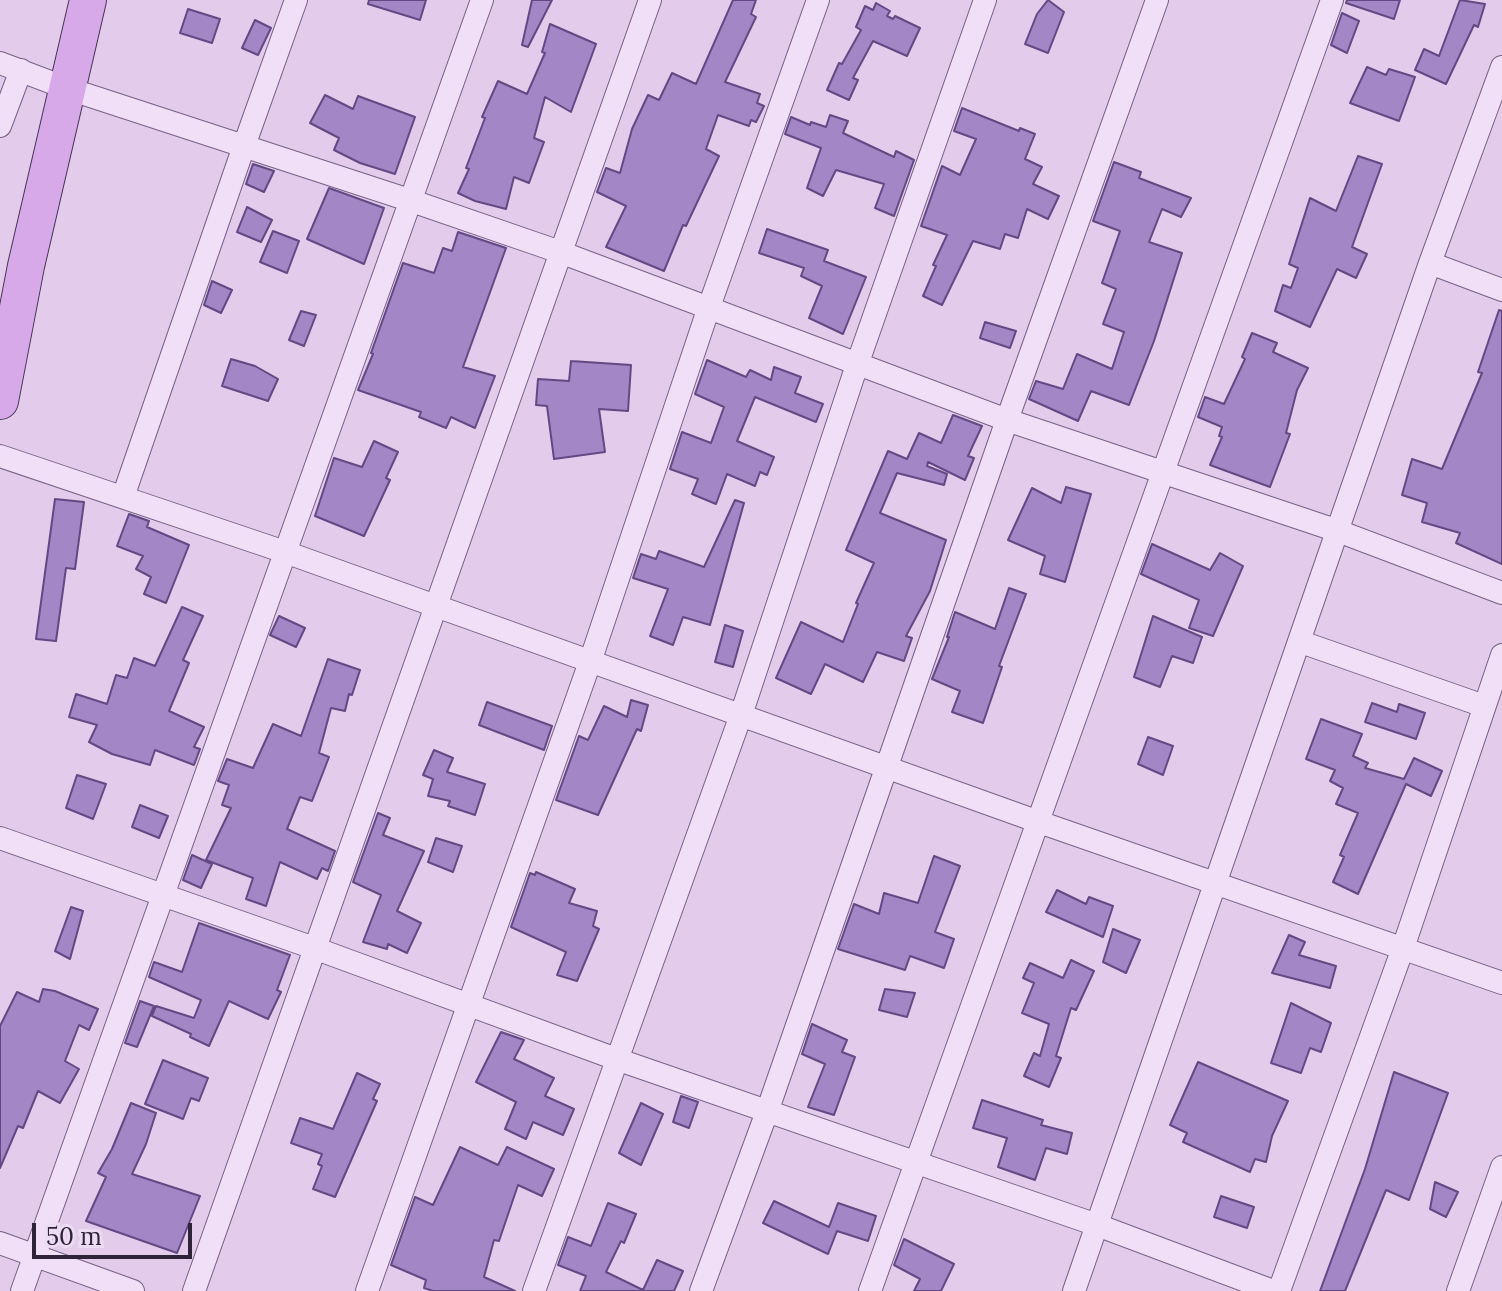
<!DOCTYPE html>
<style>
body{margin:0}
#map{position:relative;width:1502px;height:1291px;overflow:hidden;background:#e3cceb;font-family:Lora,serif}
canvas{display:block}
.scale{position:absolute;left:32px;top:1223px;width:160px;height:36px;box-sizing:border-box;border:4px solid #2e2339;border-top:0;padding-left:10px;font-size:24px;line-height:28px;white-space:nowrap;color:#2e2339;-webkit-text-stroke:6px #eddbf3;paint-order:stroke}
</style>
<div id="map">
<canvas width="1502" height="1291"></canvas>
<div class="scale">50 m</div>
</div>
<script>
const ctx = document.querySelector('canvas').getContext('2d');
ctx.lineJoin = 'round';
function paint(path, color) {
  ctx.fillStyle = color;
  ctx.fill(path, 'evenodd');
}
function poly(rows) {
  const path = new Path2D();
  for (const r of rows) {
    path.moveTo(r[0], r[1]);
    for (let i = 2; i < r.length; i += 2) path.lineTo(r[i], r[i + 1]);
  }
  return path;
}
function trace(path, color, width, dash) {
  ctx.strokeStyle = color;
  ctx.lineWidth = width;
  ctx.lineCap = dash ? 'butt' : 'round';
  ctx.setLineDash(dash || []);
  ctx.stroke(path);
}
const building = poly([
 [369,0,426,0,420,20,368,4,369,0],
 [532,0,552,0,528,47,522,45,532,0],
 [733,0,756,0,751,14,756,17,725,82,760,94,757,103,764,106,756,122,751,120,749,126,718,115,706,149,719,156,686,226,683,225,664,271,606,247,626,206,597,192,606,168,620,173,632,129,648,95,659,100,672,73,696,84,733,0],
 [1048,0,1064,12,1048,53,1025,44,1037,14,1048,0],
 [1347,0,1400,0,1394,19,1346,3,1347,0],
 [1460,0,1485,4,1478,27,1474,25,1446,84,1415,70,1424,49,1439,56,1460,0],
 [876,3,890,11,887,16,893,19,895,16,920,28,907,56,873,41,853,78,858,80,849,100,827,90,839,63,842,64,861,30,856,27,865,6,873,10,876,3],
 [188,9,220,19,212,43,180,33,188,9],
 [1342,13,1359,21,1347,53,1331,45,1342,13],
 [255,20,271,28,258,55,242,48,255,20],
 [550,24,596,44,571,112,545,97,534,138,544,142,529,183,514,177,506,209,475,201,458,193,469,169,466,168,485,118,482,117,498,81,527,94,545,53,542,52,550,24],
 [1367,67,1386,75,1389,69,1415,77,1399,121,1350,103,1367,67],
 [325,95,353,109,358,96,415,117,395,174,360,163,334,150,339,138,310,123,325,95],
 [962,108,1019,131,1020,128,1035,134,1025,159,1042,167,1033,184,1059,196,1048,219,1027,209,1018,238,1005,234,1000,249,973,241,942,305,923,296,936,266,933,265,947,235,921,226,942,166,960,175,976,139,954,131,962,108],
 [830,115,848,121,843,133,894,157,896,151,914,160,894,216,875,208,884,184,836,170,823,196,807,188,821,148,785,134,791,117,810,125,811,122,826,127,830,115],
 [1358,156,1382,164,1352,247,1367,254,1356,278,1337,269,1310,327,1275,311,1283,285,1291,288,1298,268,1289,264,1310,198,1336,211,1358,156],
 [1114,162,1141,172,1139,178,1191,198,1181,217,1162,209,1149,242,1182,253,1154,341,1129,405,1091,391,1078,421,1029,399,1036,381,1063,389,1077,354,1112,369,1124,332,1103,324,1116,289,1102,283,1120,231,1093,221,1114,162],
 [253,164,274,171,264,192,246,184,253,164],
 [329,188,384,208,364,264,307,239,329,188],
 [247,207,272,220,261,242,237,232,247,207],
 [767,229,828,250,824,261,866,277,843,334,809,318,822,286,801,276,804,268,759,253,767,229],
 [273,231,299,241,287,273,260,262,273,231],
 [458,232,506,248,463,367,495,376,475,428,451,417,446,428,419,417,421,412,358,390,373,354,371,353,403,263,434,273,443,248,452,251,458,232],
 [212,281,232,290,221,313,204,305,212,281],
 [1499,310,1502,311,1502,564,1456,543,1460,533,1422,522,1427,503,1402,495,1412,459,1442,469,1482,373,1478,372,1499,310],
 [301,311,316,315,304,346,289,340,301,311],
 [985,322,1016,331,1010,348,980,338,985,322],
 [1252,333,1277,343,1273,352,1308,368,1297,390,1286,433,1290,434,1270,487,1210,465,1222,437,1219,436,1222,427,1198,417,1205,397,1224,404,1245,359,1242,357,1252,333],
 [231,359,255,366,278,379,268,401,222,386,231,359],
 [707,360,746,377,750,370,771,380,774,367,801,377,795,393,823,404,816,422,755,397,737,441,774,457,767,475,760,472,755,486,727,474,716,504,692,494,698,479,670,469,682,432,711,443,724,407,695,394,707,360],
 [571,361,631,365,628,411,599,409,605,452,554,459,547,406,536,405,538,379,569,381,571,361],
 [953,415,982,426,968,456,974,458,965,480,928,462,927,466,947,474,944,485,897,473,880,513,946,540,930,591,906,636,912,638,904,661,877,652,863,682,825,664,811,694,776,678,801,622,843,642,858,604,856,603,874,563,846,550,888,451,907,459,919,433,941,443,953,415],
 [374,441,398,452,386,478,390,480,364,536,315,516,334,458,362,467,374,441],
 [1066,487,1091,494,1065,582,1040,574,1045,556,1008,540,1032,488,1061,503,1066,487],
 [55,499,84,502,75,569,66,568,56,641,36,639,55,499],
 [735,500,744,503,710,625,683,617,673,645,650,636,668,589,633,578,641,554,656,559,659,551,704,567,735,500],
 [129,514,149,521,147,527,189,545,166,603,144,594,151,577,136,569,143,556,117,546,129,514],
 [1152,544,1210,570,1220,553,1243,566,1213,636,1189,628,1199,600,1141,574,1152,544],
 [1009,588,1026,594,999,666,1002,667,983,723,952,712,960,691,932,679,949,637,947,637,955,612,995,629,1009,588],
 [182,607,203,616,183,660,189,663,169,711,204,727,194,747,200,749,194,765,155,750,150,765,112,754,89,742,97,725,69,717,76,694,107,704,116,675,127,678,134,658,155,666,182,607],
 [279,616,305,628,296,647,270,635,279,616],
 [1153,616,1202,637,1193,663,1172,656,1160,687,1134,677,1153,616],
 [725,625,743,631,733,667,715,662,725,625],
 [328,659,360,670,352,695,349,694,345,711,331,708,319,753,329,757,312,801,300,797,287,829,335,851,328,871,322,868,317,879,280,862,266,906,246,899,253,878,206,860,231,808,222,805,229,785,218,781,227,759,253,768,273,724,301,736,328,659],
 [631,700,648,705,641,731,637,729,598,815,556,800,579,736,588,740,604,706,627,717,631,700],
 [487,702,552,726,544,750,479,725,487,702],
 [1372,703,1397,712,1399,704,1425,713,1416,739,1365,722,1372,703],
 [1321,719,1362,734,1353,756,1368,763,1365,768,1404,779,1414,758,1442,771,1431,796,1406,784,1358,894,1333,882,1344,857,1340,855,1358,813,1336,804,1343,788,1330,781,1335,770,1306,759,1321,719],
 [1148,737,1173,746,1163,775,1138,764,1148,737],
 [434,750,453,758,447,772,485,784,475,815,448,806,450,801,428,796,433,779,423,775,434,750],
 [77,775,106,784,93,819,66,808,77,775],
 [140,805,168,816,159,838,132,827,140,805],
 [378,813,390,818,383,835,424,851,397,911,421,923,407,953,388,944,387,949,363,942,381,895,353,882,378,813],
 [436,838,462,846,453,872,428,862,436,838],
 [192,855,212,864,201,888,183,880,192,855],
 [934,856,960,866,935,932,954,939,944,968,910,956,905,970,838,949,854,904,879,914,884,893,918,903,934,856],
 [536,872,575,889,569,903,597,911,593,926,599,929,577,981,557,975,566,952,511,927,530,873,535,875,536,872],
 [1057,890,1086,904,1089,897,1113,906,1103,937,1046,912,1057,890],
 [71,907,83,911,70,959,55,951,71,907],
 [199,923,290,955,277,990,281,992,268,1019,229,1001,209,1046,190,1037,191,1034,152,1016,156,1006,194,1018,201,1000,149,977,154,962,182,972,199,923],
 [1113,929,1140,940,1126,973,1103,962,1113,929],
 [1289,935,1305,942,1299,955,1336,966,1330,988,1272,973,1289,935],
 [1071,960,1094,971,1076,1010,1071,1008,1056,1056,1061,1058,1049,1087,1024,1076,1034,1053,1040,1056,1049,1024,1022,1013,1034,983,1023,978,1030,963,1063,978,1071,960],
 [43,989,55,991,98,1009,89,1030,79,1025,65,1061,79,1069,60,1103,38,1091,23,1128,18,1126,0,1168,0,1026,17,992,39,1002,43,989],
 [885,989,915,993,907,1017,879,1010,885,989],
 [140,1001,154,1006,137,1047,125,1043,140,1001],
 [1291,1003,1331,1023,1321,1052,1310,1048,1301,1073,1271,1063,1291,1003],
 [812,1024,847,1040,842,1052,855,1057,834,1115,808,1107,825,1064,802,1054,812,1024],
 [501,1032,524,1040,514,1059,554,1078,545,1096,574,1109,563,1135,533,1122,526,1139,505,1129,516,1102,476,1082,501,1032],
 [163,1060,208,1078,199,1101,191,1098,183,1119,145,1104,163,1060],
 [1198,1062,1288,1101,1272,1136,1266,1162,1255,1159,1250,1172,1183,1142,1187,1133,1170,1125,1198,1062],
 [1394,1072,1448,1093,1409,1200,1386,1190,1345,1291,1320,1291,1365,1169,1394,1072],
 [357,1073,380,1084,373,1099,377,1101,335,1197,313,1189,322,1166,318,1164,322,1154,291,1143,300,1118,333,1129,357,1073],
 [681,1096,698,1102,689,1128,673,1122,681,1096],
 [982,1100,1043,1120,1041,1125,1072,1133,1067,1154,1046,1148,1035,1180,998,1167,1007,1138,973,1128,982,1100],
 [131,1103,156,1113,146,1144,132,1174,200,1196,177,1253,86,1221,106,1177,98,1173,112,1149,131,1103],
 [641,1103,663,1114,641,1165,619,1153,641,1103],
 [460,1147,498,1165,507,1147,554,1169,542,1196,518,1185,499,1241,494,1240,484,1277,515,1291,433,1291,424,1288,426,1280,391,1265,415,1197,433,1205,460,1147],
 [1435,1182,1458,1192,1446,1217,1430,1209,1435,1182],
 [1221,1196,1254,1207,1247,1228,1214,1217,1221,1196],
 [774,1201,829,1227,838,1203,876,1216,868,1241,837,1231,828,1254,763,1223,774,1201],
 [608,1203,636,1214,624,1243,621,1241,606,1272,643,1290,657,1260,683,1271,674,1291,580,1291,586,1276,558,1265,568,1237,591,1246,608,1203],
 [904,1239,954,1264,941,1291,914,1291,920,1279,894,1265,904,1239]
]);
paint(building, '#a286c5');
trace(building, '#624984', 2);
const minor = poly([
 [0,63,66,88,412,201,560,252,1007,420,1338,531,1502,593],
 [0,126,21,70],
 [1430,263,1502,290],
 [0,456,285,552,1039,822,1502,983],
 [123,497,244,146,296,0],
 [1301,642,1484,706],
 [0,838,314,948,619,1060,1097,1225,1273,1291],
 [0,1243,133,1291],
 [22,1291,482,0],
 [194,1291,650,0],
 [367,1291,590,662,709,307,818,0],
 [534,1291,741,715,857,365,985,0],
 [701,1291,768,1109,1007,420,1157,0],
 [870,1291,1332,0],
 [1074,1291,1430,263,1502,67],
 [1279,1291,1403,948,1502,655],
 [1458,1291,1502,1167]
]);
const primary = poly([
 [0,401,26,266,88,0]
]);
trace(minor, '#766187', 24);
trace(primary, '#453556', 38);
trace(minor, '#f0dff6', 22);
trace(primary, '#d7a9e9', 36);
</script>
